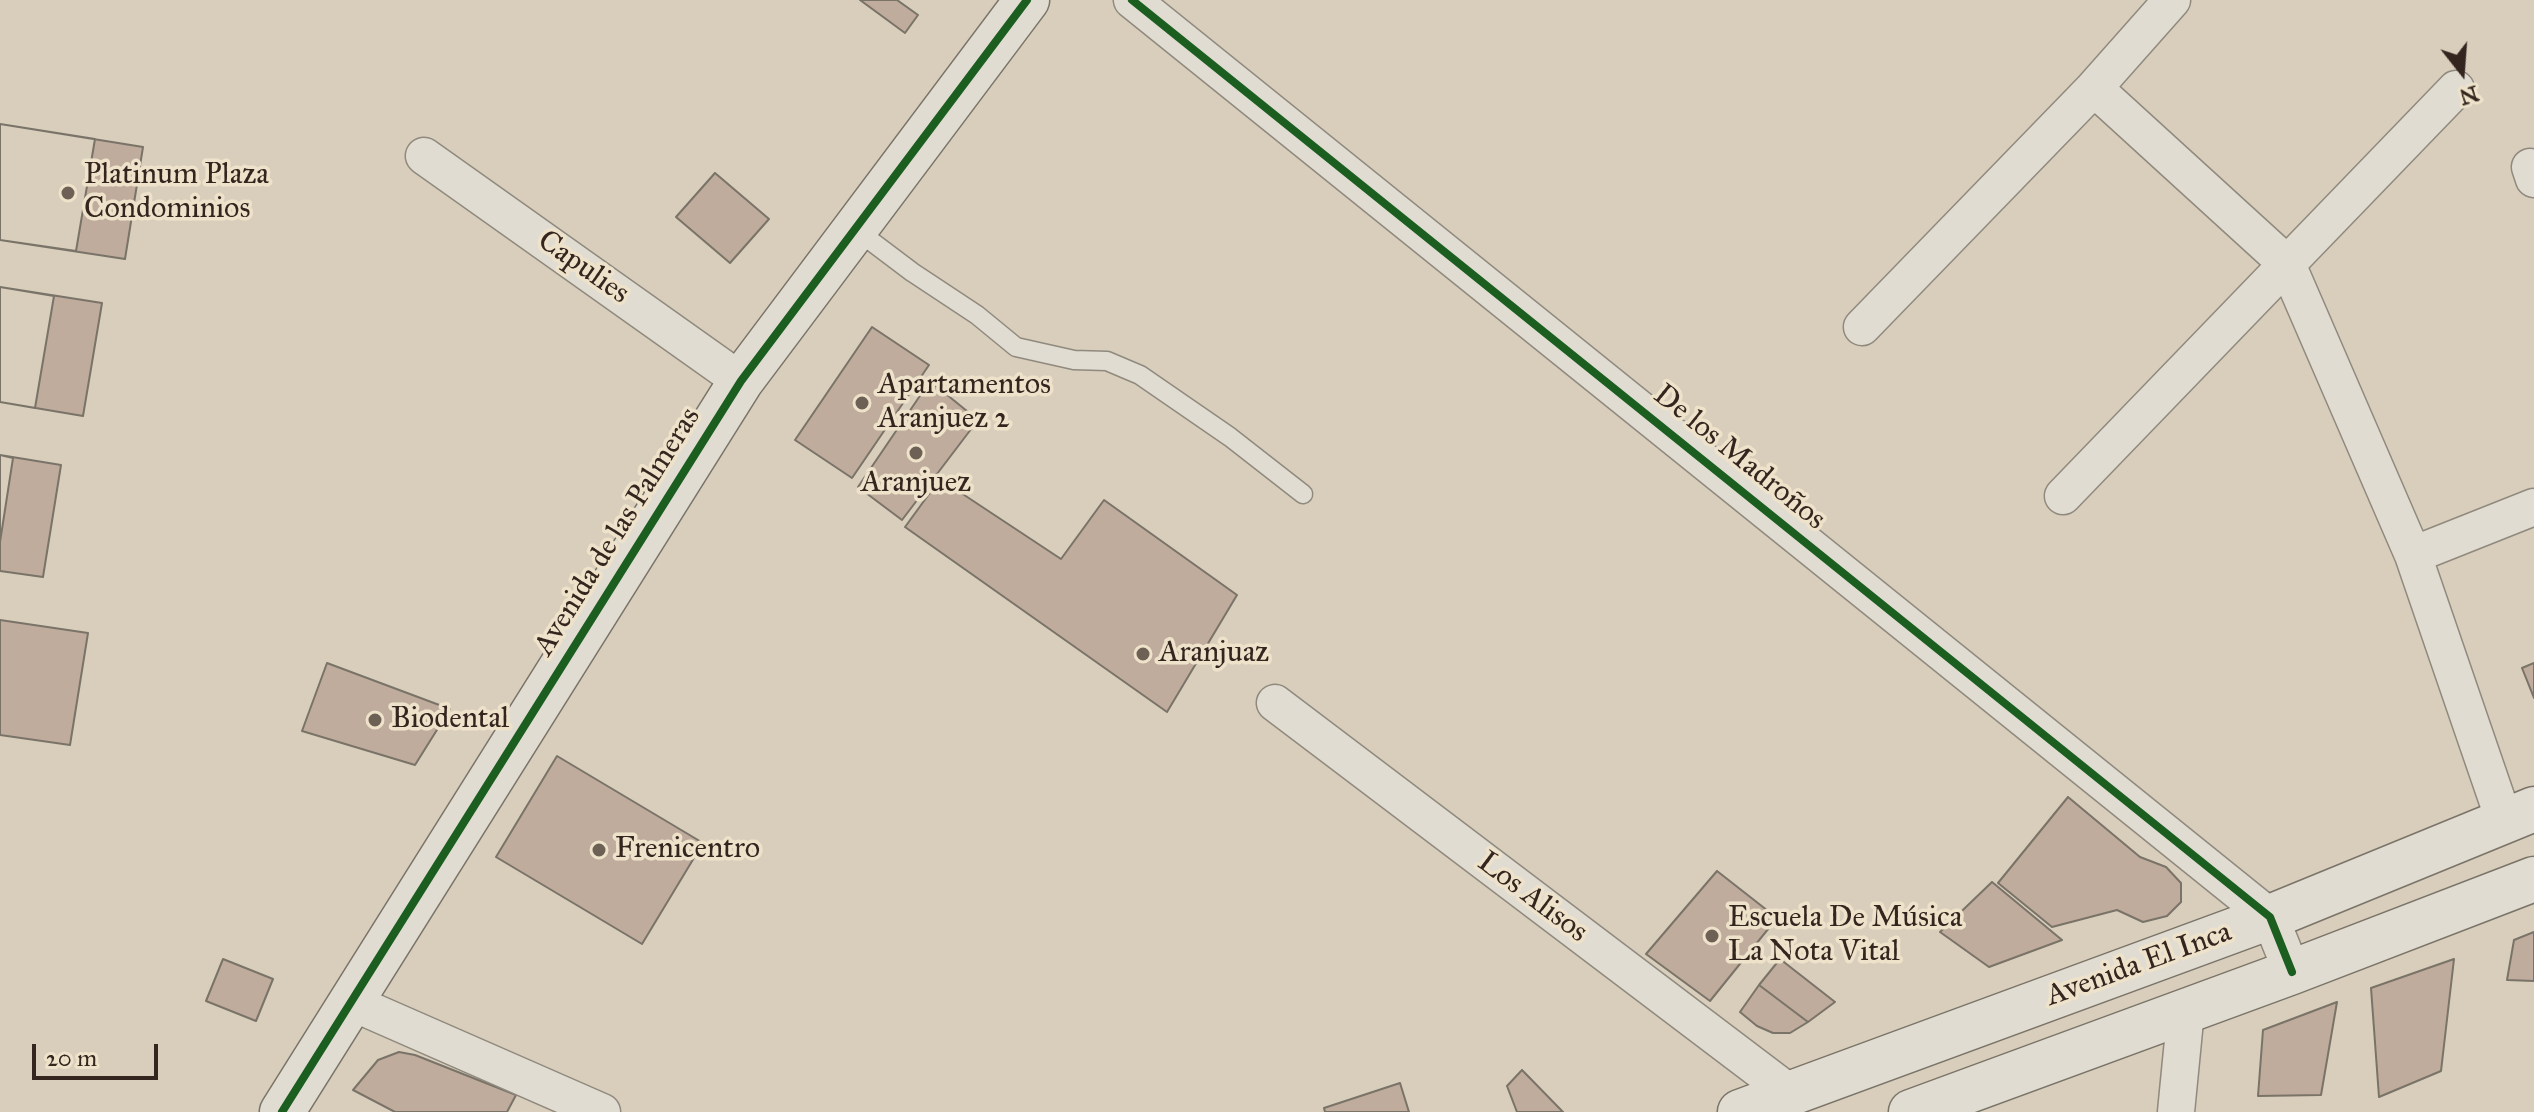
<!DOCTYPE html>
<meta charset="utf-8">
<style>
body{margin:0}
#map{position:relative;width:2534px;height:1112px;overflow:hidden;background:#d8cebb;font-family:"IM FELL Great Primer",serif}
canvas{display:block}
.north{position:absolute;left:2422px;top:32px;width:80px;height:80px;-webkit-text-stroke:6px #eee2ca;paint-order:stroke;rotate:163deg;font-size:22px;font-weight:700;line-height:32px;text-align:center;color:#34251e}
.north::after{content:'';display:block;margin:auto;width:28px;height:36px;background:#34251e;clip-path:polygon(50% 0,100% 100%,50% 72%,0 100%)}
.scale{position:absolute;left:32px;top:1044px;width:126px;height:36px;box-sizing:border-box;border:4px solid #34251e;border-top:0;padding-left:10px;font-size:24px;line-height:28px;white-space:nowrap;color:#34251e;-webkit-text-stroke:6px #eee2ca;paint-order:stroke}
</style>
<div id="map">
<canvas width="2534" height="1112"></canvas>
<div class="north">N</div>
<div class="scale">20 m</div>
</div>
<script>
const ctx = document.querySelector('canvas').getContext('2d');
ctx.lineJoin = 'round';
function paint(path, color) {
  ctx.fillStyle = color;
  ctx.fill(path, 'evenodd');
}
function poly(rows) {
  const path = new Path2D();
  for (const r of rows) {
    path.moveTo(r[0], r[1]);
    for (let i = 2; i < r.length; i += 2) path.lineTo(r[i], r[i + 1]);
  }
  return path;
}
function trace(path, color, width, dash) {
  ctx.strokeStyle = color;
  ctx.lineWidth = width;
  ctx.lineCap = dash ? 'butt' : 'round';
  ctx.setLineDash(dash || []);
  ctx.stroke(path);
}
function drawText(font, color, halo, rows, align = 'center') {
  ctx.font = font + ' "IM FELL Great Primer",serif';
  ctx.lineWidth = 7;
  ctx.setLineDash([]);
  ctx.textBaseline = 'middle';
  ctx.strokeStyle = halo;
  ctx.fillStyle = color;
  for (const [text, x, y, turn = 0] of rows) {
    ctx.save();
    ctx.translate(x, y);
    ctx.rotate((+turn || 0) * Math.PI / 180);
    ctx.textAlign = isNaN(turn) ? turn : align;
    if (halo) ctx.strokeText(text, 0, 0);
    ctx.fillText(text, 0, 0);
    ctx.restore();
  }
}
const building = poly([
 [860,0,897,0,918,15,905,33,860,0],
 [0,124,143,147,125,259,0,240,0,124],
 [0,124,95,139,76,251,0,240,0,124],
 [715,173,769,219,730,263,676,217,715,173],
 [0,287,102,303,83,416,0,402,0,287],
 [0,287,54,296,35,408,0,402,0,287],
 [872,327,929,365,852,478,795,440,872,327],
 [930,381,978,420,902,520,858,487,930,381],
 [0,455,61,465,43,577,0,571,0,455],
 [0,455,13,458,0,542,0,455],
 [940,479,1061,559,1104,500,1237,595,1167,712,905,527,940,479],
 [0,620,88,633,70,745,0,735,0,620],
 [327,663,450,709,415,765,302,731,327,663],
 [2534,663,2534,698,2522,668,2534,663],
 [557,756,703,843,642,944,496,857,557,756],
 [2068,797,2140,857,2166,867,2181,883,2181,902,2167,916,2143,922,2117,910,2052,927,1998,883,2068,797],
 [1717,871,1777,918,1710,1001,1646,954,1717,871],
 [1992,882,2062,940,1989,967,1940,932,1992,882],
 [2534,932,2534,981,2507,980,2514,940,2534,932],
 [223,959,273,979,256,1021,206,1001,223,959],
 [1780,959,1835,1002,1808,1022,1759,985,1780,959],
 [2454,959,2441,1071,2379,1097,2371,988,2454,959],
 [1759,985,1808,1022,1790,1033,1773,1033,1757,1026,1740,1012,1759,985],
 [2337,1002,2321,1095,2258,1096,2263,1030,2337,1002],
 [399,1052,415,1055,516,1095,507,1112,395,1112,353,1090,378,1060,399,1052],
 [1522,1070,1563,1112,1517,1112,1507,1086,1522,1070],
 [1400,1083,1409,1112,1325,1112,1324,1108,1400,1083]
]);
paint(building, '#bfac9d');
trace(building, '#7a7368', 2);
const lane = poly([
 [855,229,912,272,977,315,1016,347,1074,360,1107,361,1140,375,1230,437,1303,494]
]);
const street = poly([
 [1132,0,2270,917,2292,972],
 [2094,88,2287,264,2413,555,2504,820],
 [424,156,741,381],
 [2530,167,2534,179],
 [1862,327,2094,88,2172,0],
 [2063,496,2456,89],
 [2413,555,2534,507],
 [1275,703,1790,1093],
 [351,1002,602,1112],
 [2176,1112,2186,1010]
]);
const secondary = poly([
 [282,1112,741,381,1027,0],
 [1740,1112,2270,917,2534,809],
 [1911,1112,2292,972,2534,879]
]);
trace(lane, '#90897e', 21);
trace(street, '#90897e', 39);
trace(secondary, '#7a7368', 47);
trace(lane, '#e0dcd2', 18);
trace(street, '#e0dcd2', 36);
trace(secondary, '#e0dcd2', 44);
trace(poly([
 [1132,0,2270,917,2292,972],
 [282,1112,741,381,1027,0]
]), '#1b5e20', 8);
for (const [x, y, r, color] of [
 [68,193,8,"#6d6055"],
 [862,403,8,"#6d6055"],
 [916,453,8,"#6d6055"],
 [1143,654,8,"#6d6055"],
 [375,720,8,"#6d6055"],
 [599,850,8,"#6d6055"],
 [1712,936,8,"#6d6055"]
]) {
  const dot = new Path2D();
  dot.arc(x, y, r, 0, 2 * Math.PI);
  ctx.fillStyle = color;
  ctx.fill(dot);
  trace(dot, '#eee2ca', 3);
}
drawText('30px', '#34251e', '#eee2ca', [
 ["Platinum Plaza",84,176],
 ["Condominios",84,210],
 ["Apartamentos",878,386],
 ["Aranjuez 2",878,420],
 ["Aranjuez",916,484,"center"],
 ["Aranjuaz",1159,654],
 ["Biodental",391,720],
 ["Frenicentro",615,850],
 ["Escuela De Música",1728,919],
 ["La Nota Vital",1728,953]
], 'left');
drawText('30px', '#34251e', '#eee2ca', [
 ["Capulies",583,268,35],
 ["De los Madroños",1739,458,39],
 ["Avenida de las Palmeras",618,532,-58],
 ["Los Alisos",1532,898,37],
 ["Avenida El Inca",2139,965,-20]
]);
</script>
